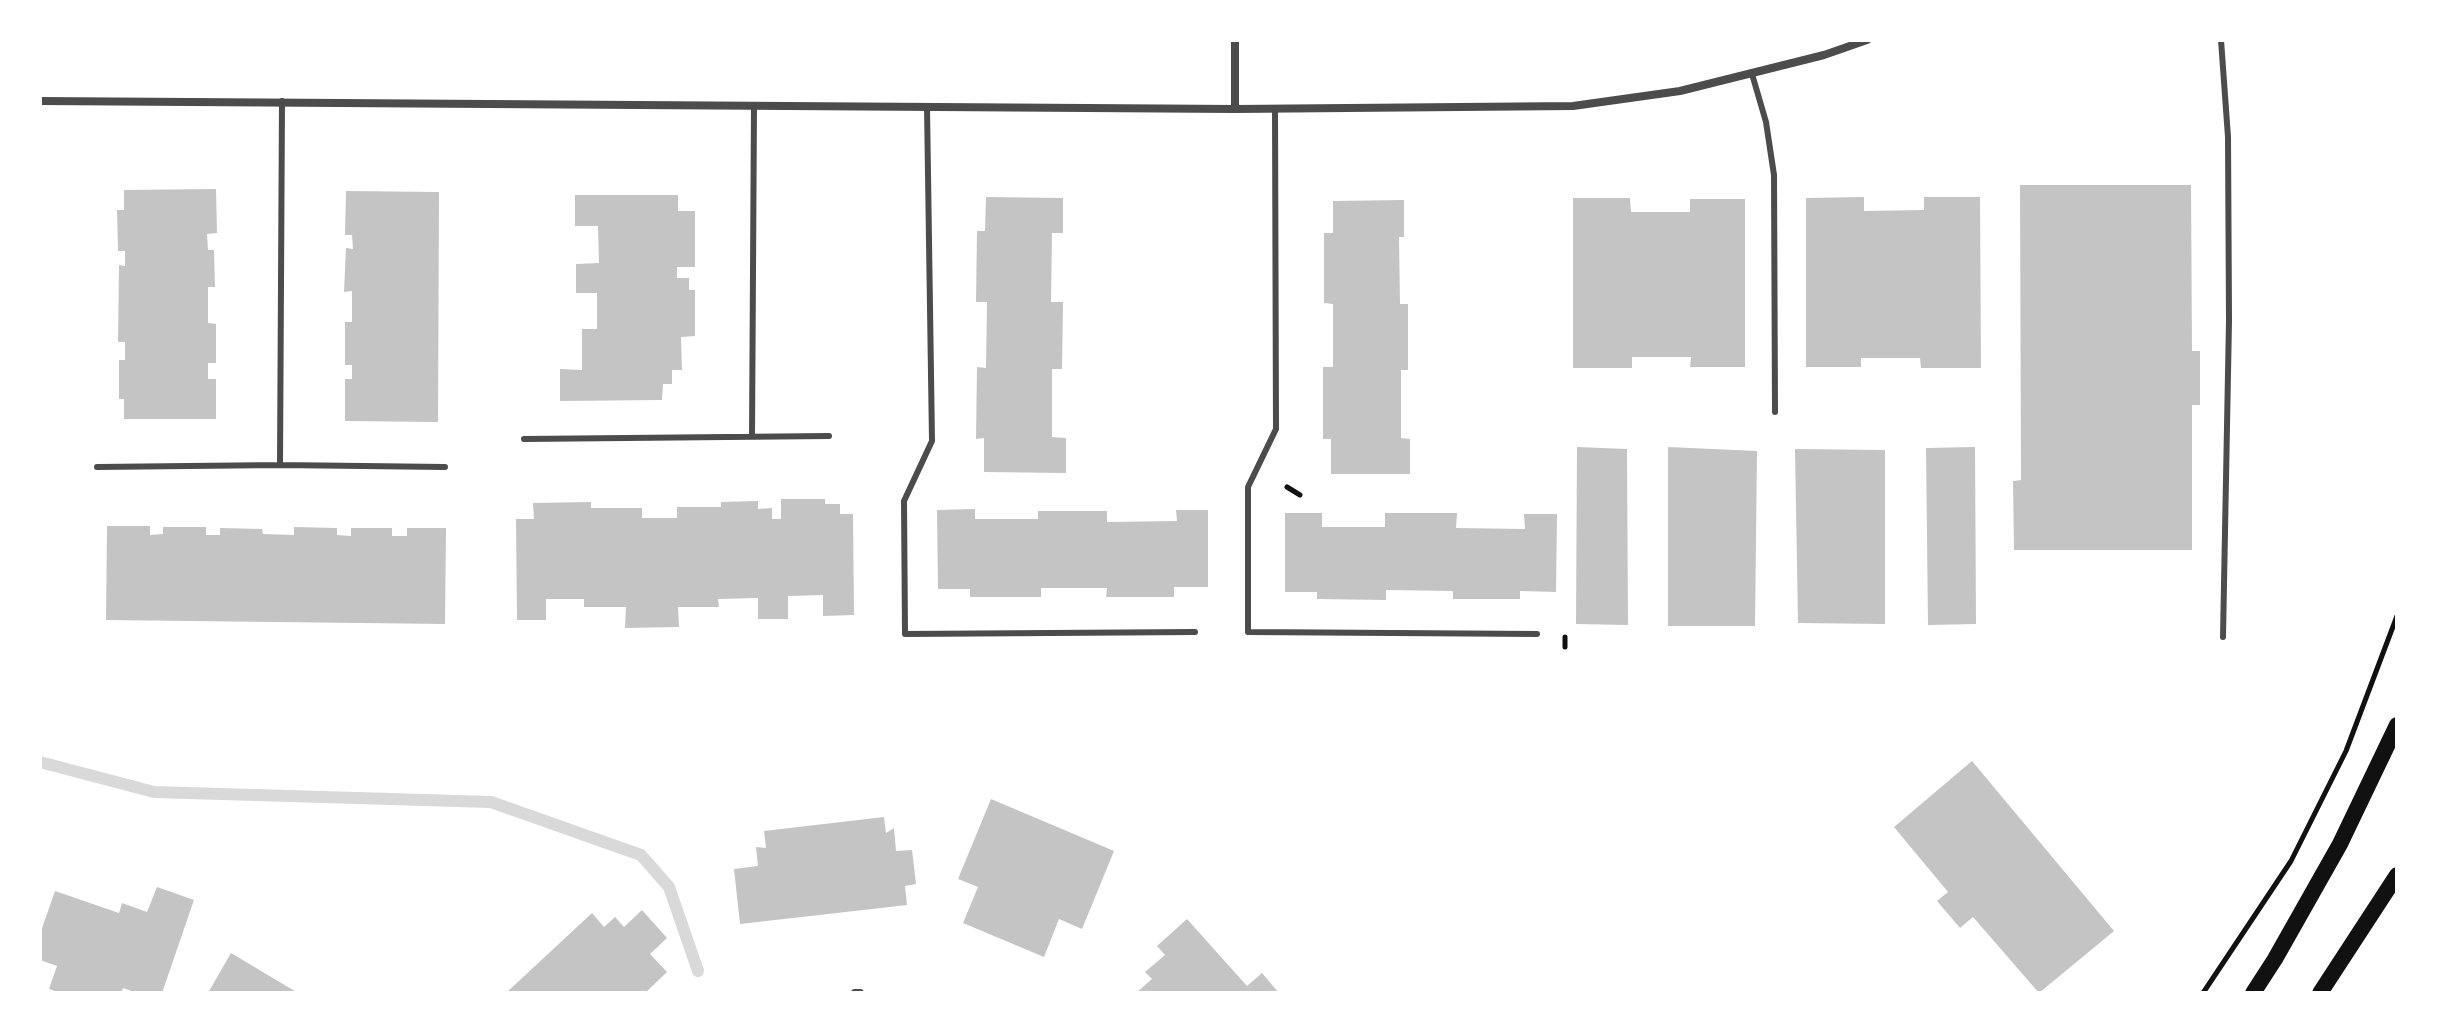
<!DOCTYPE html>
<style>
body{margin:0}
#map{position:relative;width:2437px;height:1033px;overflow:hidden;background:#fff;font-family:"PT Sans Narrow",sans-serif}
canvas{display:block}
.frame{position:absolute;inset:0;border:42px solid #fff;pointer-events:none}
</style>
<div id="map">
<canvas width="2437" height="1033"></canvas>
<div class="frame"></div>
</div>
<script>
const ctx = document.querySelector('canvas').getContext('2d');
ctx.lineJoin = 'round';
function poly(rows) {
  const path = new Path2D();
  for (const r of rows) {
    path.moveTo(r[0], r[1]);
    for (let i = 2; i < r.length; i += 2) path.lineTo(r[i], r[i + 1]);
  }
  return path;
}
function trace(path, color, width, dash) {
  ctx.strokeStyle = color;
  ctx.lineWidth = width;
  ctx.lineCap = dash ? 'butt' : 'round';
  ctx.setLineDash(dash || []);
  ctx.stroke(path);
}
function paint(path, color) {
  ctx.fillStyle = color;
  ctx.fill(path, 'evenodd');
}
trace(poly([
 [40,762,154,792,491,802,641,855,669,887,698,971]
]), '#d9d9d9', 12);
paint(poly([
 [2020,185,2191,185,2192,351,2200,351,2200,405,2192,405,2192,550,2014,550,2013,481,2021,480],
 [216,189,217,233,207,234,208,250,214,250,215,287,208,287,208,323,216,324,216,363,208,363,208,379,216,379,216,419,124,419,124,399,119,399,119,360,125,360,125,342,118,342,119,265,125,266,125,251,118,251,117,210,124,210,124,190],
 [346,191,439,192,438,422,345,421,345,379,352,379,352,365,345,365,345,322,352,322,352,291,344,292,346,248,353,249,352,235,345,235],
 [575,195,678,195,678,211,695,211,695,267,677,267,677,278,689,278,689,290,695,290,695,336,681,337,682,370,672,370,672,384,663,384,662,400,560,401,560,369,582,370,582,329,597,329,597,293,576,293,576,264,599,263,598,226,575,226],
 [986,197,1063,198,1063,233,1052,233,1051,302,1063,302,1062,369,1052,369,1052,437,1066,438,1066,473,984,472,984,438,976,439,977,367,986,368,987,302,976,302,977,231,985,231],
 [1864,197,1864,211,1924,210,1924,197,1980,197,1981,368,1921,368,1920,358,1861,358,1861,367,1806,367,1806,198],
 [1573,198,1630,198,1631,212,1690,212,1690,199,1745,199,1745,367,1690,367,1691,357,1632,357,1632,368,1573,368],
 [1404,200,1404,237,1399,237,1400,304,1408,304,1408,370,1401,370,1401,438,1410,439,1410,474,1331,474,1331,439,1323,439,1323,367,1333,367,1333,304,1324,303,1324,233,1333,233,1333,201],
 [1577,447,1627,449,1628,625,1576,624],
 [1668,447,1757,451,1755,626,1668,626],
 [1975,447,1976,624,1928,625,1926,448],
 [1795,449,1885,450,1885,624,1798,623],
 [781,499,825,499,825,504,840,504,840,514,853,514,854,615,823,616,823,595,788,596,788,619,758,619,758,598,718,599,719,607,678,607,679,627,625,628,626,607,584,607,584,599,546,599,546,620,517,620,516,519,534,519,533,503,591,502,591,508,642,508,642,518,677,518,677,507,721,507,721,502,758,501,758,509,772,508,772,519,781,519],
 [975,509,975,519,1038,519,1038,511,1107,511,1107,522,1177,521,1176,510,1208,510,1208,587,1174,587,1174,597,1106,597,1107,588,1041,588,1041,597,970,597,970,589,938,589,937,510],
 [1285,513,1322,513,1322,527,1385,527,1385,513,1457,513,1456,528,1525,529,1524,514,1557,514,1556,592,1520,591,1520,599,1453,599,1453,591,1386,590,1386,600,1317,599,1317,592,1285,592],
 [107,526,150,526,150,535,163,534,163,527,206,527,206,535,220,535,220,528,262,529,263,534,294,535,294,527,337,528,337,535,351,536,351,528,392,528,392,536,407,536,407,528,446,528,445,624,106,620],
 [1972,761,2114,931,2039,993,1973,917,1960,928,1937,901,1948,892,1894,827],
 [991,799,1114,851,1082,929,1059,919,1044,957,963,923,978,887,958,879],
 [884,817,886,833,894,828,896,851,912,850,916,884,905,886,907,905,740,924,734,869,758,866,756,847,766,848,764,831],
 [157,887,194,900,162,993,137,993,123,988,121,993,60,993,49,989,57,966,40,960,40,934,55,891,119,913,122,903,147,912],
 [642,910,667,938,650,954,667,972,645,993,506,993,592,913,604,927,615,917,624,927],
 [1187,919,1247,986,1262,973,1279,993,1136,993,1152,979,1145,972,1165,955,1157,946],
 [231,953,298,993,208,993]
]), '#c4c4c4');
trace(poly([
 [1287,487,1300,495],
 [1565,637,1565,647],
 [2203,993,2291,861,2346,751,2397,616]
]), '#111', 5);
trace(poly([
 [2221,40,2228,137,2229,321,2223,637],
 [1752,74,1766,122,1774,175,1775,412],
 [927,107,932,441,904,501,905,634,1195,632],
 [1275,109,1276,429,1248,487,1248,632,1537,634],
 [752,435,754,106],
 [524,439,829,436],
 [280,465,282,101],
 [97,467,280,465,445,467]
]), '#4c4c4c', 6);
trace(poly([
 [1235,40,1235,109],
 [40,101,1235,109,1573,106,1680,91,1824,55,1867,40],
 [855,993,860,993]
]), '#4c4c4c', 8);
trace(poly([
 [2253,993,2275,959,2340,844,2397,725],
 [2320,993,2397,875]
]), '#111', 16);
</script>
